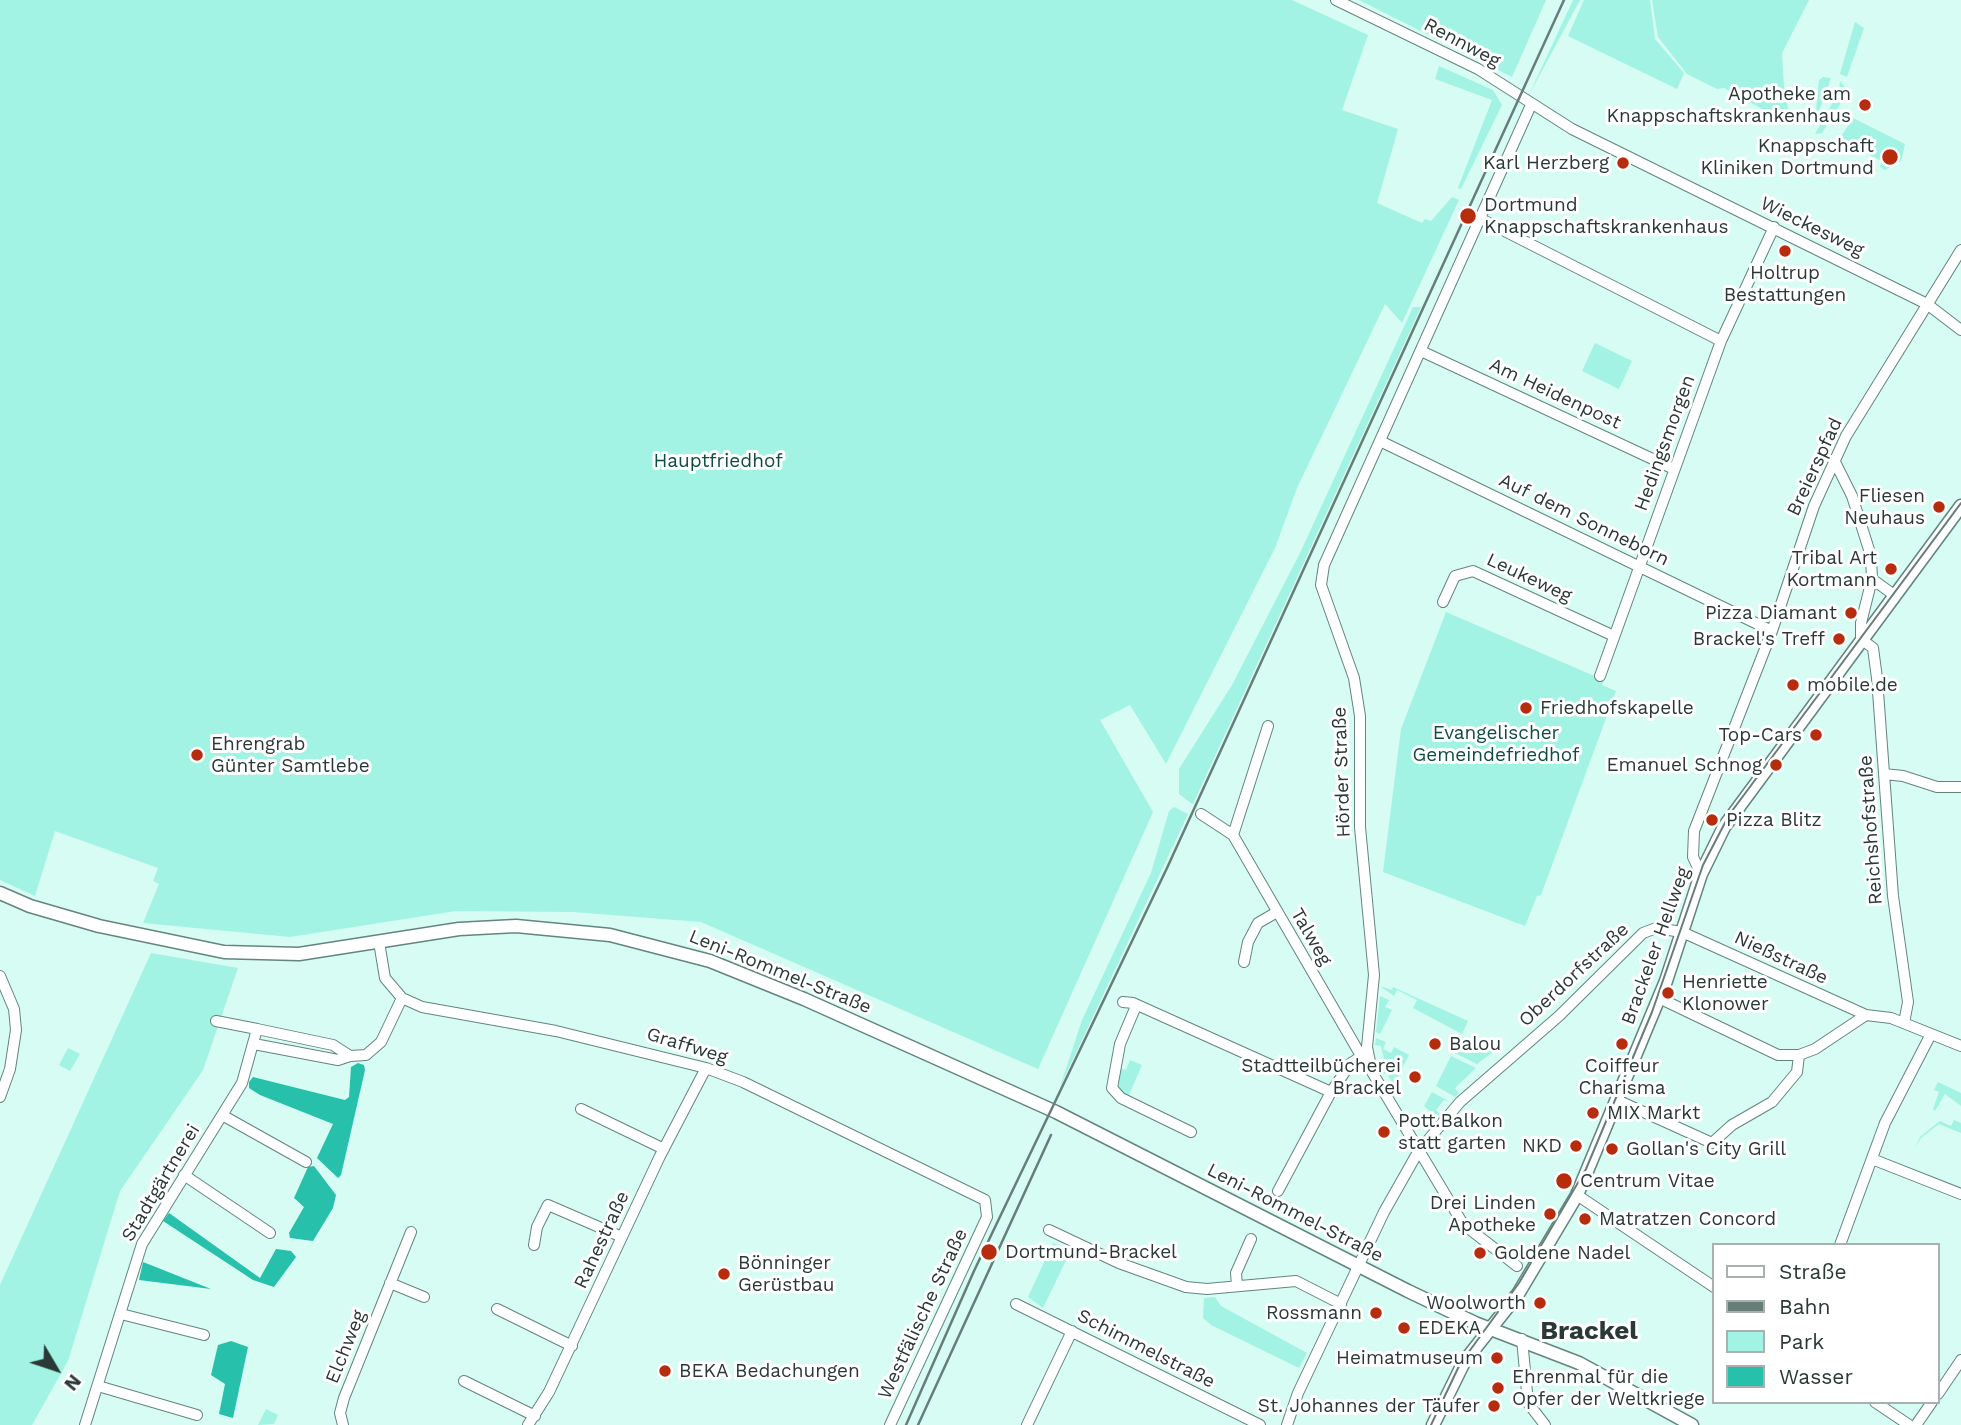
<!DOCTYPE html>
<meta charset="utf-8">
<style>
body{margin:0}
#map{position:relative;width:1961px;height:1425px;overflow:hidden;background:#d6fcf3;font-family:"Work Sans",sans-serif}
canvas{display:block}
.legend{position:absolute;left:1712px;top:1243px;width:228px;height:161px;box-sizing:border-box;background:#fff;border:2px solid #aab0af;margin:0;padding:9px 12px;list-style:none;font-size:21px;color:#2b3936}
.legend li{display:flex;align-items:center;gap:14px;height:35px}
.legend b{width:35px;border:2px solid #aab0af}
.north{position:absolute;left:21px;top:1334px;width:70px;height:70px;-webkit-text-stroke:5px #fff;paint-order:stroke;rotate:129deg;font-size:19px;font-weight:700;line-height:28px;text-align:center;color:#2b3936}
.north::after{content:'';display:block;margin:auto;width:24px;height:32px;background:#2b3936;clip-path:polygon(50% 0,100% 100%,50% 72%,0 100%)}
</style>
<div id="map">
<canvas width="1961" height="1425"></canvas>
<ul class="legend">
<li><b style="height:9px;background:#fff"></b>Straße</li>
<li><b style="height:9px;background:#677e78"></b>Bahn</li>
<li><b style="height:19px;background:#a2f3e3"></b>Park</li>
<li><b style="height:19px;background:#26c0ab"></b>Wasser</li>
</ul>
<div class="north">N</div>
</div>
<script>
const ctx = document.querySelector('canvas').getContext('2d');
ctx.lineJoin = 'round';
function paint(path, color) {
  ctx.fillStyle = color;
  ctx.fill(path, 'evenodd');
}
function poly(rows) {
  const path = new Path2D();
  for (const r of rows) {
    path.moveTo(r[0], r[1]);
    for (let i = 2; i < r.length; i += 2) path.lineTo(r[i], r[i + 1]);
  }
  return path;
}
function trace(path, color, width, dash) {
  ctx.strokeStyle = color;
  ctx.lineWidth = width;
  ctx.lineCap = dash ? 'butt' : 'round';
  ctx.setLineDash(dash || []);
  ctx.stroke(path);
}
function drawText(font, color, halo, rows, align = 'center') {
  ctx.font = font + ' "Work Sans",sans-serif';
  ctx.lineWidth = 6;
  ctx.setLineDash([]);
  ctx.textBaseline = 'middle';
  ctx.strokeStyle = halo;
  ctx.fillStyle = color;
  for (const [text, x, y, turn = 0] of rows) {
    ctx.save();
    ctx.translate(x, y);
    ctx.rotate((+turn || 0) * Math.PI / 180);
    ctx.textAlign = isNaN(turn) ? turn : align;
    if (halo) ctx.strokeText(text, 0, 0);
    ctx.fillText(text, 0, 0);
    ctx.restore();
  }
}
paint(poly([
 [0,0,1292,0,1368,35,1342,110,1398,129,1377,203,1422,223,1425,219,1431,221,1452,197,1459,200,1402,323,1385,304,1297,488,1275,548,1166,764,1130,705,1100,720,1153,812,1038,1069,701,922,573,912,456,911,290,937,143,923,159,884,153,881,158,868,55,831,35,896,0,880],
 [1359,0,1546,0,1512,77],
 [1573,0,1580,0,1529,95],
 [1584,0,1650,0,1655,39,1684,73,1677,89,1568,36],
 [1652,0,1809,0,1782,53,1784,87,1791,125,1724,88,1717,89,1687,74,1658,37],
 [1855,22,1864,28,1847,77,1840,74,1841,70],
 [1439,66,1493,90,1502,105,1461,189,1458,188,1492,100,1435,79],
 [1823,77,1831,78,1815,122,1819,80],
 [1840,81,1848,91,1822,133,1815,134,1839,91],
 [1853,118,1905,144,1901,161,1885,170,1880,167,1882,161,1843,143,1841,147,1838,141],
 [1413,307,1421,307,1193,804,1191,803,1179,794,1179,769,1232,685,1300,553],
 [1595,343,1632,361,1619,389,1582,371],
 [1446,612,1599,678,1604,680,1602,685,1616,691,1541,895,1537,896,1525,926,1383,872,1401,729],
 [1174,807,1188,814,1060,1087,1082,1020,1151,873,1169,811],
 [151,953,238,968,203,1070,120,1191,68,1361,32,1425,0,1425,0,1285],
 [1380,986,1392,990,1393,987,1468,1021,1462,1034,1413,1008,1417,1000,1397,990,1394,996],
 [1380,996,1389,1000,1385,1007,1392,1010,1380,1034,1376,1032],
 [1461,1036,1486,1048,1493,1052,1477,1064,1453,1052],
 [1376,1038,1386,1042,1383,1049,1391,1053,1394,1047,1409,1055,1391,1091,1387,1086,1392,1082,1387,1073,1382,1075,1378,1067,1385,1063,1381,1046,1375,1045],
 [68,1048,80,1054,70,1071,59,1065],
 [1451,1056,1476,1068,1455,1088,1459,1093,1455,1097,1436,1086],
 [1130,1060,1142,1065,1128,1097,1116,1089,1119,1068,1126,1070],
 [1938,1082,1961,1093,1961,1106,1945,1094,1935,1111,1933,1109,1939,1092,1934,1090],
 [1432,1092,1450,1102,1444,1100,1436,1110,1440,1114,1434,1120,1429,1117,1425,1122,1428,1127,1422,1123,1431,1112,1424,1106],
 [1954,1120,1961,1123,1961,1133,1939,1124,1921,1138,1915,1148,1920,1137,1940,1121,1951,1126],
 [1053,1243,1071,1250,1043,1308,1028,1297],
 [1215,1297,1221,1306,1307,1353,1299,1368,1211,1325,1203,1318,1204,1298],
 [266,1409,278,1415,274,1424,258,1425]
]), '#a2f3e3');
paint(poly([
 [358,1063,364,1065,365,1070,341,1175,338,1178,317,1158,333,1124,260,1095,249,1088,249,1082,253,1077,345,1100,349,1097,351,1067],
 [314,1166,336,1195,333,1208,313,1241,290,1238,289,1233,304,1207,294,1198,308,1167],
 [169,1213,260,1278,276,1249,291,1251,296,1257,274,1287,253,1280,163,1221],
 [143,1262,211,1289,139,1280],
 [231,1341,248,1347,233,1418,219,1414,225,1384,211,1375,218,1345]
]), '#26c0ab');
const minor = poly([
 [1336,0,1478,69,1572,129,1927,304,1961,330],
 [1481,219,1721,341],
 [1421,351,1674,469],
 [1380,441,1772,631],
 [1834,460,1852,496,1871,556,1872,579,1861,623,1861,639,1873,648,1877,678,1893,896,1908,1002,1904,1023],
 [1872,579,1894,595],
 [1443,602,1455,576,1473,571,1614,636],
 [1600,676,1721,341,1774,227],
 [1884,774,1903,776,1937,787,1961,787],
 [1201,814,1233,835,1360,1054],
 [1233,835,1268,726],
 [1701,874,1693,857,1694,831,1772,631,1814,506,1846,436,1961,250],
 [379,942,385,978,402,998,422,1007,556,1031,706,1068,743,1082,985,1200,987,1217,890,1425],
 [1244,962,1248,942,1258,923,1277,912],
 [0,976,14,1009,16,1030,10,1069,0,1097],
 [1659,998,1778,1055,1799,1055,1815,1049,1866,1015,1891,1018,1961,1046],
 [1123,1002,1133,1003,1331,1092],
 [1136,1006,1120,1044,1112,1088,1121,1098,1191,1132],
 [216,1021,257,1029],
 [254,1044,338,1060,350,1056,366,1055,381,1042,402,998],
 [1617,1100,1712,1143,1732,1125,1772,1102,1797,1072,1799,1055],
 [581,1109,664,1149],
 [222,1115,306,1162],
 [1872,1159,1961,1194],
 [184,1175,270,1233],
 [1278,1191,1331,1092,1351,1063,1367,1053],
 [1577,1195,1714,1287],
 [1049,1230,1119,1263,1186,1287,1207,1289,1296,1281,1341,1304],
 [534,1245,537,1227,548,1205,622,1237],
 [1840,1245,1885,1123,1931,1034],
 [1517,1266,1463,1224,1372,1072,1367,1047,1374,975,1360,827,1360,716,1354,678,1321,585,1324,565,1531,105],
 [390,1283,424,1297],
 [1237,1285,1236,1273,1251,1239],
 [1016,1304,1260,1425],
 [497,1309,572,1346],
 [121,1314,204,1335],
 [1522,1339,1528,1403,1545,1425],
 [464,1381,535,1416],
 [98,1386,197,1415],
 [1938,1394,1961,1360],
 [1875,1402,1909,1425],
 [85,1425,142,1244,242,1083,257,1029,333,1045,350,1056],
 [343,1425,340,1413,344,1398,411,1232],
 [528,1425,549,1392,660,1156,706,1068],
 [1027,1425,1072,1331],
 [1287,1425,1298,1393,1384,1212,1418,1152,1460,1102,1559,1016,1643,933,1656,928,1682,932,1866,1015],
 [1916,1425,1932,1402]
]);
const major = poly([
 [0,893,30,906,99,926,224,952,299,954,459,929,516,926,610,935,710,961,804,999,1056,1112,1408,1291,1475,1323,1579,1363,1692,1425],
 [1433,1425,1464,1362,1518,1294,1577,1195,1666,981,1701,874,1724,827,1961,506]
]);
trace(minor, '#63857e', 12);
trace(major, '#63857e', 15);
trace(minor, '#fff', 10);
trace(major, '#fff', 12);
trace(poly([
 [1431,1425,1460,1364,1519,1283,1586,1169,1652,1012,1703,865,1729,815,1961,503]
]), '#677e78', 2);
trace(poly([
 [906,1425,974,1271,1167,868,1564,0],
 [918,1425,1051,1135]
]), '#677e78', 2.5);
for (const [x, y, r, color] of [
 [1865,105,7,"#b72c0d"],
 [1890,157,9,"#b72c0d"],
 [1623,163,7,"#b72c0d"],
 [1468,216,9,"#b72c0d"],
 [1785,251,7,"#b72c0d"],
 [1939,507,7,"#b72c0d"],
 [1891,569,7,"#b72c0d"],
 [1851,613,7,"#b72c0d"],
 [1839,639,7,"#b72c0d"],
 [1793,685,7,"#b72c0d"],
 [1526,708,7,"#b72c0d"],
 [1816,735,7,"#b72c0d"],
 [197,755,7,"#b72c0d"],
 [1776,765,7,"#b72c0d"],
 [1712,820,7,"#b72c0d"],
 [1668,993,7,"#b72c0d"],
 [1435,1044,7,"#b72c0d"],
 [1622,1044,7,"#b72c0d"],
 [1415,1077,7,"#b72c0d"],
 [1593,1113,7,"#b72c0d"],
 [1384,1132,7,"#b72c0d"],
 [1576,1146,7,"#b72c0d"],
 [1612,1149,7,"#b72c0d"],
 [1564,1181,9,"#b72c0d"],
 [1550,1214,7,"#b72c0d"],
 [1585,1219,7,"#b72c0d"],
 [989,1252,9,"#b72c0d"],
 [1480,1253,7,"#b72c0d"],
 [724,1274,7,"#b72c0d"],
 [1540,1303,7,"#b72c0d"],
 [1376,1313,7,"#b72c0d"],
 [1404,1328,7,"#b72c0d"],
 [1497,1358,7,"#b72c0d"],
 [665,1371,7,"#b72c0d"],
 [1498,1388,7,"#b72c0d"],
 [1494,1406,7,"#b72c0d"]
]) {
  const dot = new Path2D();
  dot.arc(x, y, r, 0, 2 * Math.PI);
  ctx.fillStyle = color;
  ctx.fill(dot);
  trace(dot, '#fff', 2.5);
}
drawText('19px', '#2b3936', '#fff', [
 ["Rennweg",1462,43,28],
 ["Wieckesweg",1812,227,26],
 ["Am Heidenpost",1555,394,25],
 ["Hedingsmorgen",1665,443,-70],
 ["Breierspfad",1815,467,-65],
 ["Auf dem Sonneborn",1584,520,26],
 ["Leukeweg",1529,578,25],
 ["Hörder Straße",1342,772,-92],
 ["Reichshofstraße",1871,830,-94],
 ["Talweg",1311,937,60],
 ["Brackeler Hellweg",1656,946,-70],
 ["Nießstraße",1781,958,25],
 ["Leni-Rommel-Straße",780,972,22],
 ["Oberdorfstraße",1574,975,-43],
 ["Graffweg",687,1046,17],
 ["Stadtgärtnerei",161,1183,-59],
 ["Leni-Rommel-Straße",1295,1213,27],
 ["Rahestraße",602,1240,-65],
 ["Westfälische Straße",923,1314,-65],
 ["Elchweg",346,1347,-68],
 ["Schimmelstraße",1146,1349,27]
]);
drawText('19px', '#2b3936', '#fff', [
 ["Apotheke am",1851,94,"right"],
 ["Knappschaftskrankenhaus",1851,116,"right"],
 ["Knappschaft",1874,146,"right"],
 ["Kliniken Dortmund",1874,168,"right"],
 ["Karl Herzberg",1609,163,"right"],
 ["Dortmund",1484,205],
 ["Knappschaftskrankenhaus",1484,227],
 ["Holtrup",1785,273,"center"],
 ["Bestattungen",1785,295,"center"],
 ["Fliesen",1925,496,"right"],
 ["Neuhaus",1925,518,"right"],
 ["Tribal Art",1877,558,"right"],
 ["Kortmann",1877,580,"right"],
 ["Pizza Diamant",1837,613,"right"],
 ["Brackel's Treff",1825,639,"right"],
 ["mobile.de",1807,685],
 ["Friedhofskapelle",1540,708],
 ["Top-Cars",1802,735,"right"],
 ["Ehrengrab",211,744],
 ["Günter Samtlebe",211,766],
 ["Emanuel Schnog",1762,765,"right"],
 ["Pizza Blitz",1726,820],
 ["Henriette",1682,982],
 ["Klonower",1682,1004],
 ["Balou",1449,1044],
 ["Stadtteilbücherei",1401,1066,"right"],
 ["Brackel",1401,1088,"right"],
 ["Coiffeur",1622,1066,"center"],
 ["Charisma",1622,1088,"center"],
 ["MIX Markt",1607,1113],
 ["Pott.Balkon",1398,1121],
 ["statt garten",1398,1143],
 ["NKD",1562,1146,"right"],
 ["Gollan's City Grill",1626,1149],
 ["Centrum Vitae",1580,1181],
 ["Drei Linden",1536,1203,"right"],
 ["Apotheke",1536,1225,"right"],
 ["Matratzen Concord",1599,1219],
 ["Dortmund-Brackel",1005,1252],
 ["Goldene Nadel",1494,1253],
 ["Bönninger",738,1263],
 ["Gerüstbau",738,1285],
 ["Woolworth",1526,1303,"right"],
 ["Rossmann",1362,1313,"right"],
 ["EDEKA",1418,1328],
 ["Heimatmuseum",1483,1358,"right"],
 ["BEKA Bedachungen",679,1371],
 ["Ehrenmal für die",1512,1377],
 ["Opfer der Weltkriege",1512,1399],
 ["St. Johannes der Täufer",1480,1406,"right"]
], 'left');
drawText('19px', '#0e4c43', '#fff', [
 ["Hauptfriedhof",718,461],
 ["Evangelischer",1496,733],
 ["Gemeindefriedhof",1496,755]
]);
drawText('bold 26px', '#2b3936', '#fff', [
 ["Brackel",1589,1331]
]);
</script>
